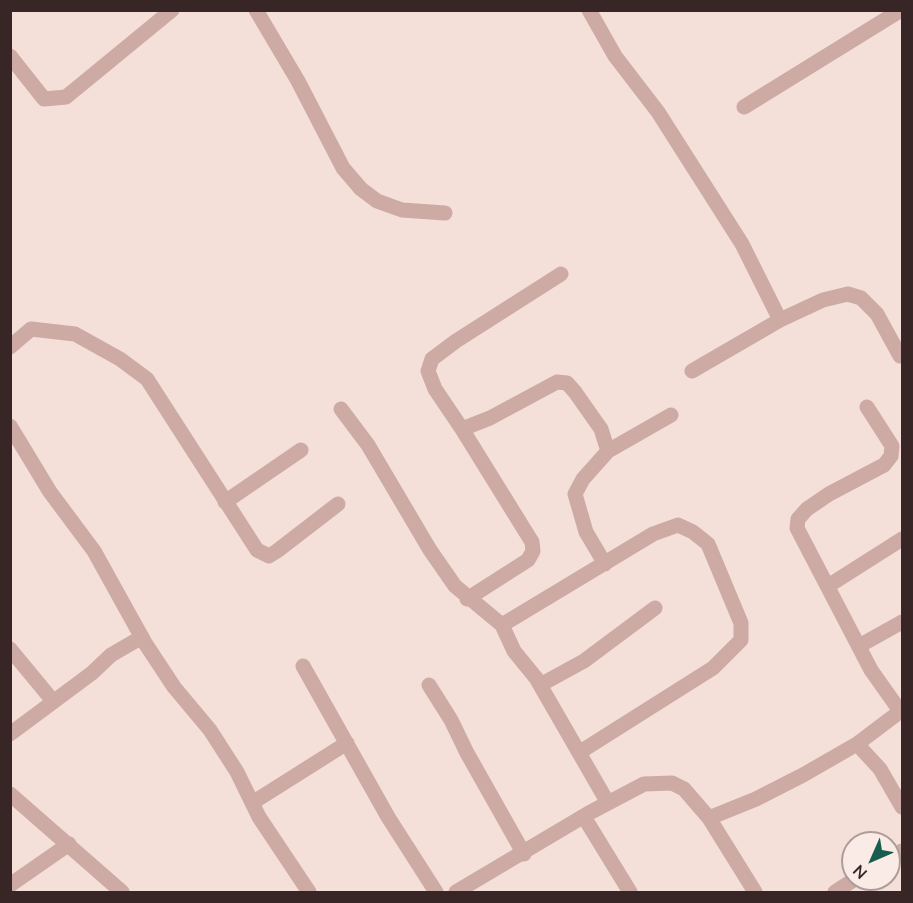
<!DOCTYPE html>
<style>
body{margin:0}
#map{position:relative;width:913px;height:903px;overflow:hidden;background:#f4dfd9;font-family:Mulish,sans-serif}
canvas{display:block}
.frame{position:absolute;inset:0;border:12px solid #382626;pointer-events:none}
.north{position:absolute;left:841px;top:831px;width:60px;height:60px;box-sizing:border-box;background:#fbebe6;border:2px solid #ad9c99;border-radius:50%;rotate:225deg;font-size:16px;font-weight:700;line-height:24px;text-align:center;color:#382626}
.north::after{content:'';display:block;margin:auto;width:21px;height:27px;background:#175d4d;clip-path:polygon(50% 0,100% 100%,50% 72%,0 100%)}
</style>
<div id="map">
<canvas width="913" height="903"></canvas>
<div class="frame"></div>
<div class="north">N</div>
</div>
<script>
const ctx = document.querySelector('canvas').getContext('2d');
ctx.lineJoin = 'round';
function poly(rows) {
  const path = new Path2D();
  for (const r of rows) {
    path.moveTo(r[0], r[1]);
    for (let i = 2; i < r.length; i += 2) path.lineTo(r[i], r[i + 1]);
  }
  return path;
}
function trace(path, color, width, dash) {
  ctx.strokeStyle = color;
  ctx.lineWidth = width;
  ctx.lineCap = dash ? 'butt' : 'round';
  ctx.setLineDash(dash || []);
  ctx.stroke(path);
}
trace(poly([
 [256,10,298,81,343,168,361,189,377,201,402,210,445,213],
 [589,10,615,56,658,112,742,244,780,320,823,300,848,294,861,298,877,314,900,356],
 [10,56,44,99,66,97,172,10],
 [744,107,901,10],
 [561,274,456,341,432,359,428,371,435,389,462,429,490,418,557,382,567,383,575,392,601,429,608,451,583,479,575,494,586,532,605,564],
 [10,347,31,329,75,334,120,359,147,379,257,550,269,556,277,551,338,504],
 [692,371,780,320],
 [867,407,892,446,891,456,884,465,829,494,807,509,798,519,797,528,871,670,900,711],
 [341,409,368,445,430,550,455,586,502,625,514,651,536,678,608,803],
 [10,426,50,492,94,551,145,643,174,687,210,730,237,772,259,817,309,892],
 [462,429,532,542,533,551,528,560,467,599],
 [608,451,671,415],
 [225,502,301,450],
 [828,586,902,539],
 [502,625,653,534,678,525,693,532,708,544,741,623,741,640,713,668,580,752],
 [859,646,902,622],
 [10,649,53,701],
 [303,666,388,817,436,892],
 [429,685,451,720,467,753,524,854],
 [540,685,584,661,655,608],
 [10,734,92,673,111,655,142,637],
 [857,744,880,769,902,807],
 [252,803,347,743],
 [584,817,630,892],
 [709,818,755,892],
 [889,859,902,851],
 [10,885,69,844],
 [456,892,589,813,644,784,672,783,684,789,709,818,756,799,803,775,857,744,902,710],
 [835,892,855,879]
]), '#cdaaa4', 15);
trace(poly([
 [10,794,122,892]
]), '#cdaaa4', 15);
</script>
